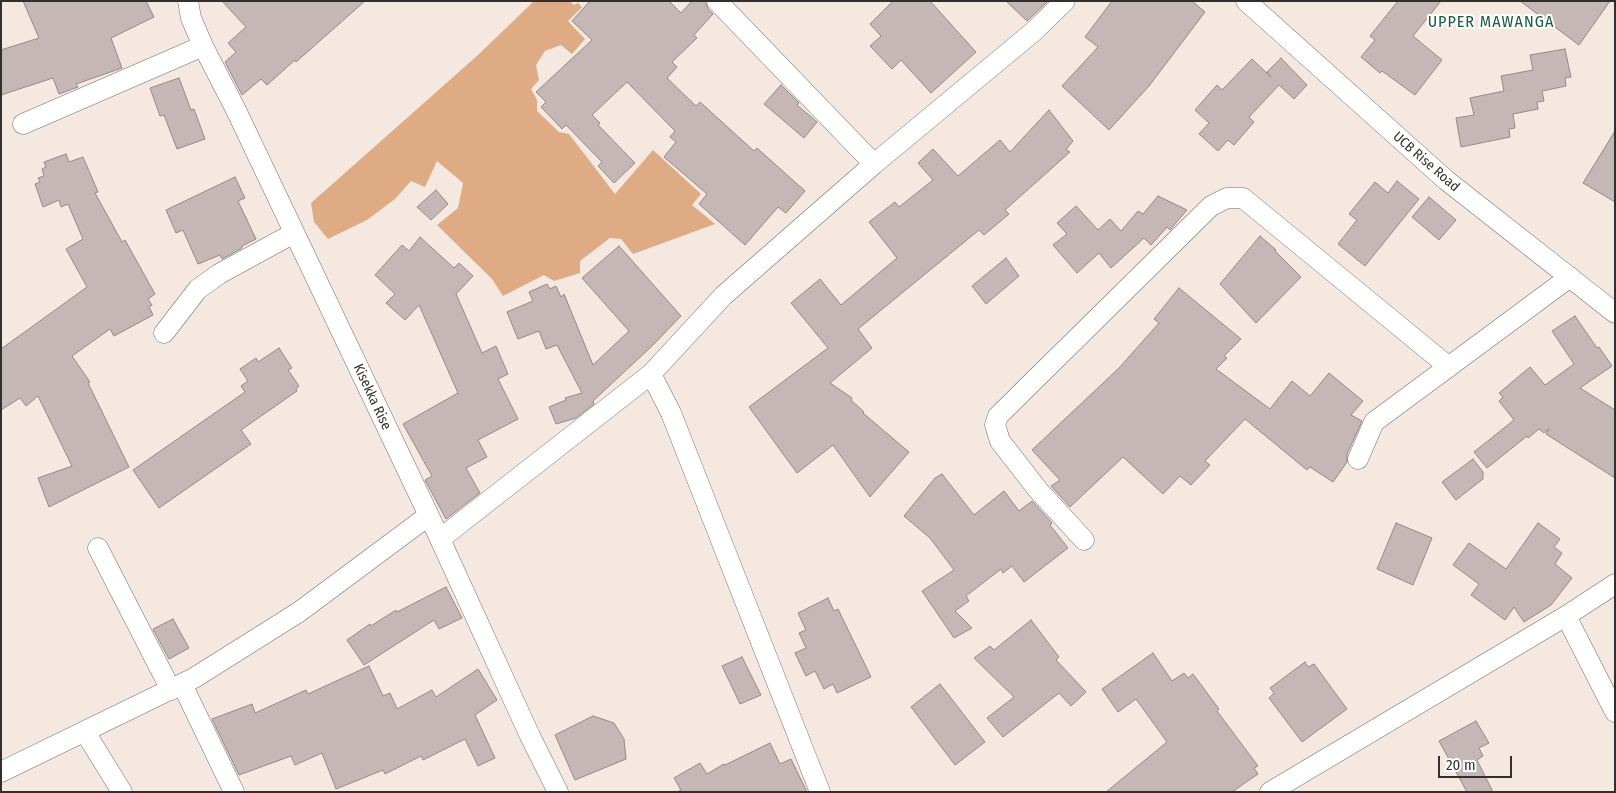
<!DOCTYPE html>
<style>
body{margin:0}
#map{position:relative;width:1616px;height:793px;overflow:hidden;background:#f4e8e1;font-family:"Fira Sans Condensed",sans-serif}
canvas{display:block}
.frame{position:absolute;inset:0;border:2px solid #342f2c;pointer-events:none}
.scale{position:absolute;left:1438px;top:756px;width:74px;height:22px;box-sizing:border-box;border:2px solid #342f2c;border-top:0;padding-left:6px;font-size:15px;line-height:18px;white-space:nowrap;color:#342f2c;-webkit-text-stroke:4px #fff;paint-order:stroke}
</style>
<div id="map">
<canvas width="1616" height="793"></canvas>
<div class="frame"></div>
<div class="scale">20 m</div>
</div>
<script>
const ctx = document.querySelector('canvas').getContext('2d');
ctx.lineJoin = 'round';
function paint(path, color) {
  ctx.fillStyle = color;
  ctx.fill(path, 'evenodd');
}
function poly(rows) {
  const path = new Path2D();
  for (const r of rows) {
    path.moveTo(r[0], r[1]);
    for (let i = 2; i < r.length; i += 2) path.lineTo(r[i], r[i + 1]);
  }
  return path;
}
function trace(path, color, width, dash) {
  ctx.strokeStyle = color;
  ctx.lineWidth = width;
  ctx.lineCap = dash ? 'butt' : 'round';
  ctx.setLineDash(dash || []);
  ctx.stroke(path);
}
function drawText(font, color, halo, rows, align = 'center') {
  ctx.font = font + ' "Fira Sans Condensed",sans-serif';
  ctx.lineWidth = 4;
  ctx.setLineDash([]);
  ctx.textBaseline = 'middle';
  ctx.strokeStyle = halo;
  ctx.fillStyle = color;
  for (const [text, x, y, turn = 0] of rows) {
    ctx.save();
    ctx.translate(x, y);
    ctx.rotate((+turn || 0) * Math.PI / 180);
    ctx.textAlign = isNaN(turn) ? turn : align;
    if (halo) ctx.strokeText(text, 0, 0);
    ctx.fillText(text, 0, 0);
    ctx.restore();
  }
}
paint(poly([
 [534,1,569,1,574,5,578,3,582,7,568,21,585,39,572,54,561,45,545,51,536,65,539,80,531,89,537,100,537,111,559,132,569,134,615,194,653,150,701,194,692,205,715,224,633,254,621,239,610,238,580,261,580,273,554,281,544,275,503,296,492,279,437,225,458,208,463,183,437,161,425,187,411,181,395,199,367,220,328,239,314,222,311,203,478,55]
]), '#dfab84');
const building = poly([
 [23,1,146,1,154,17,111,38,122,68,76,84,78,87,59,94,53,78,1,95,1,50,39,38,23,1],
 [222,1,365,1,296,62,295,60,267,85,261,79,242,95,225,62,236,52,228,43,246,27,222,1],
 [590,1,669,1,681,13,692,1,705,1,708,9,713,14,694,35,697,38,672,62,677,67,667,78,696,106,700,102,754,151,757,148,805,191,786,213,778,207,745,245,699,204,707,194,664,157,676,142,670,137,675,131,627,82,592,115,600,123,598,125,635,163,614,183,598,166,602,162,566,125,562,129,541,107,546,102,536,92,592,40,572,21,590,1],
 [893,1,930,1,976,52,931,93,901,60,892,69,870,46,881,36,870,24,893,1],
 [1006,1,1048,1,1027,21,1006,1],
 [1112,1,1192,1,1205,12,1149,86,1109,130,1062,86,1098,47,1085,37,1112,1],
 [1398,1,1441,1,1413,36,1442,60,1415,95,1382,71,1380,73,1361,57,1375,40,1370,36,1398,1],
 [1520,1,1610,1,1579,45,1520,1],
 [1565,49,1571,77,1565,78,1566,86,1542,91,1544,101,1537,102,1538,109,1513,114,1515,128,1509,129,1510,137,1461,147,1456,118,1474,115,1470,98,1504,91,1501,76,1533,70,1530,55,1565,49],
 [1281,58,1307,85,1294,99,1279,85,1249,117,1254,122,1234,145,1228,140,1218,151,1199,134,1209,123,1195,110,1217,85,1222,90,1252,59,1271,77,1267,72,1281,58],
 [179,78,191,110,194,109,205,139,177,149,164,115,160,116,150,88,179,78],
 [781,85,799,103,797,105,817,122,804,138,764,104,781,85],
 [1049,110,1073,141,1066,150,1070,152,1005,210,1009,214,984,235,979,230,858,329,872,348,830,383,852,398,851,400,864,412,863,413,909,452,870,497,833,445,797,473,749,407,828,348,791,303,820,279,841,305,897,258,869,222,895,202,899,207,933,180,918,163,933,149,958,176,1000,140,1010,152,1049,110],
 [1615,131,1615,202,1583,183,1615,131],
 [66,154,69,162,83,157,98,192,95,193,122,242,125,240,155,294,148,299,152,305,149,307,153,315,114,336,110,329,72,356,90,382,88,383,129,467,49,507,38,478,72,466,38,396,26,406,20,398,1,410,1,349,87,287,66,249,83,239,68,204,61,207,59,200,43,207,35,184,40,182,38,178,44,176,42,169,46,167,44,162,66,154],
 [235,177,245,198,238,201,256,239,242,246,242,248,222,259,220,255,198,264,183,230,176,233,166,210,235,177],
 [1397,181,1419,199,1365,266,1338,244,1357,220,1349,214,1375,182,1388,193,1397,181],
 [436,190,448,204,431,220,417,207,436,190],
 [1158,196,1187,210,1170,230,1167,227,1151,245,1144,238,1111,268,1099,253,1077,273,1053,245,1067,234,1057,223,1076,206,1098,230,1110,219,1121,231,1138,211,1143,214,1158,196],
 [1429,197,1456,220,1439,240,1412,217,1429,197],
 [1260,236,1276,250,1275,251,1301,277,1256,323,1220,284,1260,236],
 [420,237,454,268,459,263,473,276,456,294,482,353,496,346,508,374,498,379,518,419,478,440,487,457,466,468,480,493,446,519,425,480,432,476,403,424,458,393,419,305,405,320,386,303,395,294,375,275,402,245,409,251,420,237],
 [619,246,681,316,652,346,593,401,594,404,576,418,556,424,549,407,566,400,565,398,582,393,557,345,546,349,539,331,518,339,507,312,533,301,529,292,547,284,550,289,556,286,561,297,564,294,593,365,629,331,582,278,619,246],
 [1006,258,1019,276,986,304,972,286,1006,258],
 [1179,288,1241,339,1224,356,1227,358,1216,369,1270,409,1292,381,1310,396,1329,373,1363,401,1351,415,1362,421,1347,454,1347,462,1333,482,1310,467,1307,470,1245,419,1205,461,1210,465,1191,485,1180,476,1163,494,1123,457,1070,507,1051,486,1060,480,1032,450,1119,368,1159,323,1154,319,1179,288],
 [1575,316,1597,348,1599,347,1612,366,1580,388,1615,410,1615,478,1546,434,1549,429,1544,433,1539,429,1528,438,1527,436,1487,468,1474,452,1514,420,1499,401,1503,397,1499,393,1530,367,1545,385,1574,364,1552,331,1575,316],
 [279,348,292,368,288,370,299,386,296,389,297,391,241,430,251,444,159,508,133,470,245,392,241,386,248,381,240,369,256,358,258,362,279,348],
 [1473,459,1483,472,1483,479,1456,500,1442,482,1473,459],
 [942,474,974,515,1004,491,1019,511,1032,501,1052,523,1050,525,1068,548,1024,582,1012,566,1003,573,1001,569,966,596,969,601,955,611,972,628,954,638,922,591,954,570,930,538,904,516,935,478,942,474],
 [1396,523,1432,538,1413,585,1377,569,1396,523],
 [1538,523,1560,539,1554,547,1562,553,1555,564,1572,578,1551,605,1524,622,1514,607,1505,620,1471,595,1479,584,1453,565,1469,543,1506,569,1538,523],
 [446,587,462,618,439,629,434,620,364,665,347,640,370,624,371,626,396,610,397,612,446,587],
 [828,598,834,611,838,609,871,677,837,693,833,684,824,689,815,671,806,676,795,653,806,648,799,633,806,630,798,613,828,598],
 [173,619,189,648,169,659,153,629,173,619],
 [1031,620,1059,657,1056,660,1086,692,1071,706,1059,693,1003,737,987,718,1014,697,974,658,990,646,994,650,1031,620],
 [1153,653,1172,681,1184,673,1188,678,1193,674,1219,709,1217,711,1258,766,1254,768,1258,774,1232,792,1106,792,1167,742,1136,699,1118,712,1102,689,1153,653],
 [742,657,761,695,740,704,722,666,742,657],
 [1305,662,1308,667,1314,664,1347,709,1302,742,1269,698,1274,693,1270,688,1305,662],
 [369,666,383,696,390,693,397,709,432,690,436,697,478,669,497,700,475,715,495,758,478,766,465,739,423,760,421,756,385,774,383,770,336,789,322,753,295,765,291,756,239,775,212,719,252,704,255,713,306,690,308,694,369,666],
 [940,684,985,742,955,765,911,707,940,684],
 [593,716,614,723,624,739,626,759,575,780,555,735,593,716],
 [1476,721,1489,743,1479,748,1483,756,1477,760,1493,792,1467,792,1439,741,1476,721],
 [770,743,780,764,791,759,807,792,677,792,681,790,674,778,700,763,707,774,724,764,725,765,770,743]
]);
paint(building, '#c5b7b5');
trace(building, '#958886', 1);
const street = poly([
 [188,1,191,18,203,46,236,110,440,539,530,736,558,792],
 [717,1,874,164],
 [1246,1,1446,180,1615,313],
 [23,124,203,46],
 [164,333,198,289,219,274,294,233],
 [651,374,671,413,820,792],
 [1358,459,1374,422,1570,277],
 [440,539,651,374,723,296,874,164,1033,32,1065,1],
 [1084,540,1038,490,1000,441,995,425,998,416,1211,206,1227,198,1243,198,1449,367],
 [98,548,171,690],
 [1566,616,1615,712],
 [182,684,234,792],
 [85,732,122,792],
 [1,772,194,678,299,612,428,516],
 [1270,792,1566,616,1615,584]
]);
trace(street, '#776d66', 21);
trace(street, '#fff', 20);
drawText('14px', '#342f2c', '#fff', [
 ["UCB Rise Road",1426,162,41],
 ["Kisekka Rise",372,397,65]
]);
ctx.letterSpacing = '1px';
drawText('16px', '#1a5a3e', '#fff', [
 ["UPPER MAWANGA",1491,23]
]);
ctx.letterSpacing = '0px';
</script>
